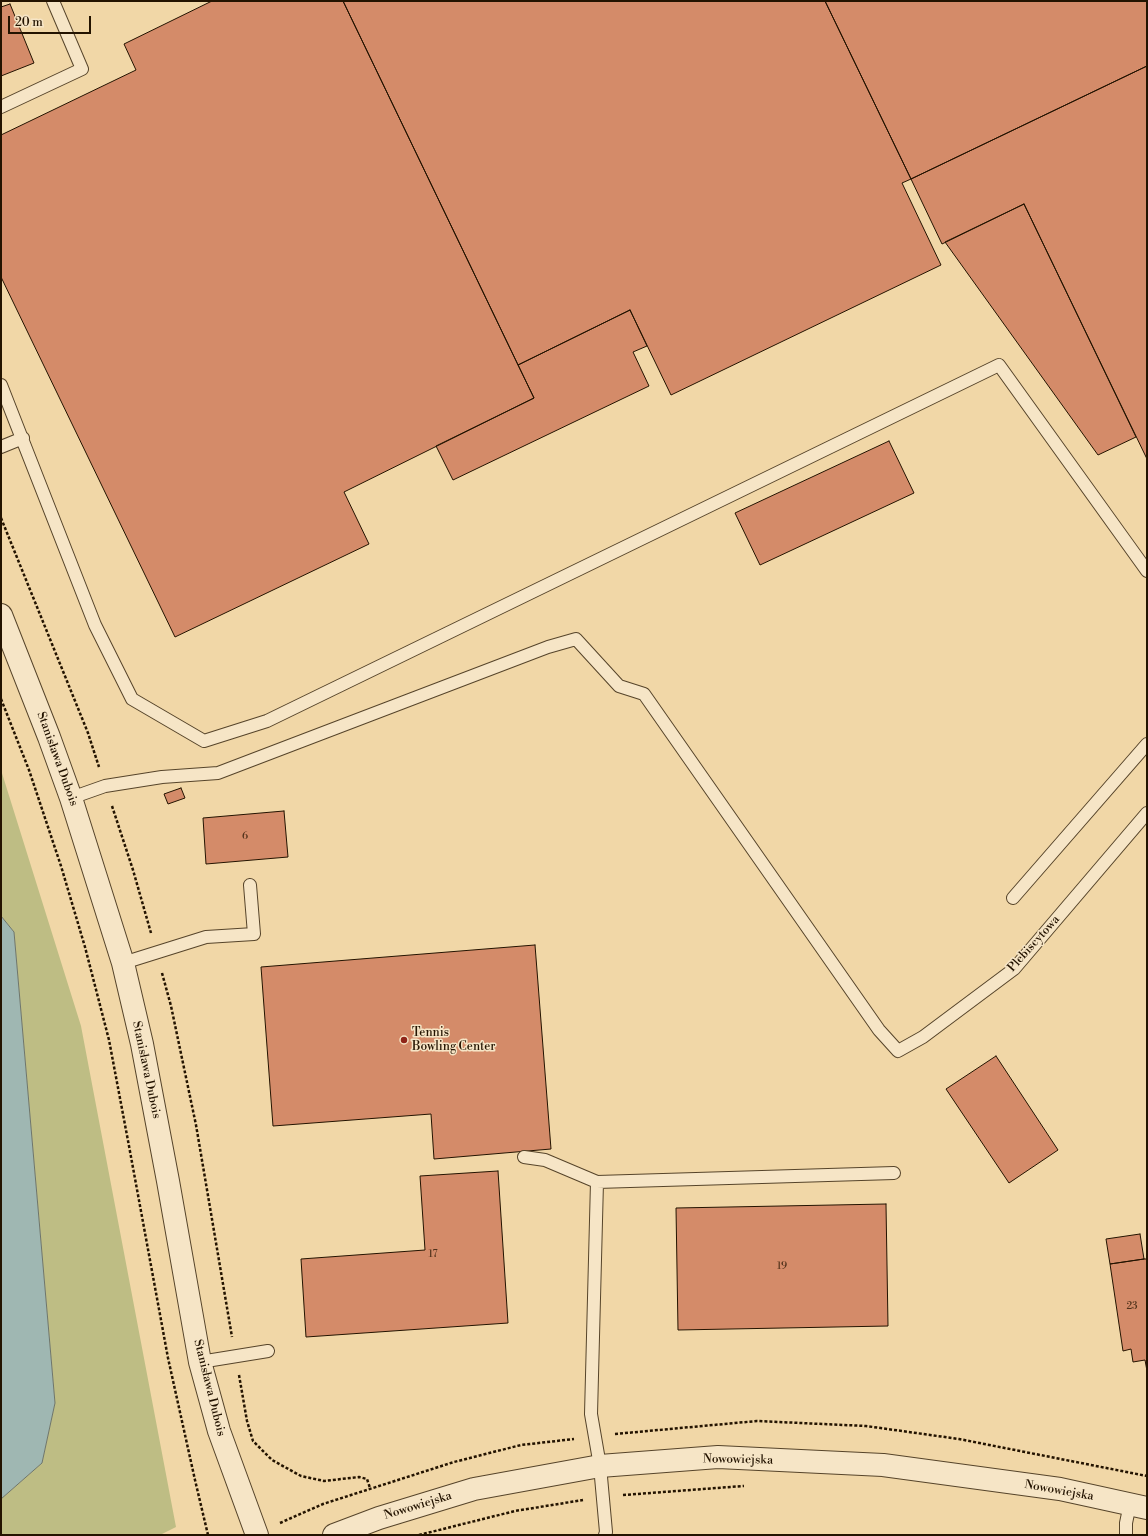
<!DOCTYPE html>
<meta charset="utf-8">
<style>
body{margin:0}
#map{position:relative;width:1148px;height:1536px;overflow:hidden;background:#f1d7a7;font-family:"Libre Bodoni",serif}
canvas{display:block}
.frame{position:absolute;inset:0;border:2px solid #231300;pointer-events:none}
.scale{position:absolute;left:8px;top:16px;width:83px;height:18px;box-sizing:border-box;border:2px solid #231300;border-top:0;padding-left:5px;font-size:12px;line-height:14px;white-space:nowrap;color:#231300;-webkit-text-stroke:3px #f6e5c6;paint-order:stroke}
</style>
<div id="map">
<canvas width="1148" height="1536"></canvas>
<div class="frame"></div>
<div class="scale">20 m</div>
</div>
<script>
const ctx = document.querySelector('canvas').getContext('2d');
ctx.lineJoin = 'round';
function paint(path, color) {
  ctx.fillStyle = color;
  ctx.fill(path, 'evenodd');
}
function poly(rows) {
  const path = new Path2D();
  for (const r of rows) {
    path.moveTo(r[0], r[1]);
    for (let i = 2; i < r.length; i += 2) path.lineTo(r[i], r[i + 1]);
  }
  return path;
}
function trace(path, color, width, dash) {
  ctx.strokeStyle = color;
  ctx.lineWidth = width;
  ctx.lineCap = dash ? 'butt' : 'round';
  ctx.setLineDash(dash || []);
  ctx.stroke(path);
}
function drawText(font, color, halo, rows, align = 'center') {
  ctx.font = font + ' "Libre Bodoni",serif';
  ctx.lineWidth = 3;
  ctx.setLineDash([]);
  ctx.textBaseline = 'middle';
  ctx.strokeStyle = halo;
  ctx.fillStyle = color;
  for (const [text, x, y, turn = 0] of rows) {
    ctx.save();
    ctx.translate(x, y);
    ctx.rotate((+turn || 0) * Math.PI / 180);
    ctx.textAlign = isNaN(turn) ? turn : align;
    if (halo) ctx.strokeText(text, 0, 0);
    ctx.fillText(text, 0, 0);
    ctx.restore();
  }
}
paint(poly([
 [1,770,81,1026,176,1527,160,1535,1,1535,1,1499,42,1463,55,1403,14,932,1,916]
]), '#bebd84');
const water = poly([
 [1,916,14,932,55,1403,42,1463,1,1499,1,916]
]);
paint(water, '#9fb7b2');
trace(water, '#6d756b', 1);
const building = poly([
 [212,1,343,1,534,398,344,492,369,544,175,637,1,277,1,135,136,70,124,44,212,1],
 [343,1,825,1,911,179,902,183,941,265,671,395,630,310,518,365,343,1],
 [825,1,1147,1,1147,66,911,179,825,1],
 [10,4,34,63,1,76,1,7,10,4],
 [1147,66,1147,459,1024,204,942,244,911,179,1147,66],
 [1024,204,1136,437,1098,455,945,242,1024,204],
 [630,310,647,346,633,352,649,386,453,480,436,446,534,398,518,365,630,310],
 [889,441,914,493,760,565,735,513,889,441],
 [181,788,185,798,168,804,164,794,181,788],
 [284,811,288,857,206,864,203,818,284,811],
 [535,945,551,1149,434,1159,431,1114,273,1126,261,967,535,945],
 [996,1056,1058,1150,1009,1183,946,1089,996,1056],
 [498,1171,508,1323,306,1337,301,1259,425,1250,420,1176,498,1171],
 [886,1204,888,1326,678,1330,676,1208,886,1204],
 [1140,1234,1144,1259,1110,1264,1106,1239,1140,1234],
 [1144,1259,1147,1259,1147,1371,1145,1360,1133,1362,1131,1349,1123,1351,1110,1264,1144,1259]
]);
paint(building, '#d48b69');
trace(building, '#231300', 1);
const service = poly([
 [1,107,82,69,53,1],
 [1,385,95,625,132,699,204,741,267,721,999,365,1147,571],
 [1,447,23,438],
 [71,798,105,786,162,777,218,773,548,647,576,639,619,686,644,694,879,1030,898,1051,923,1037,1014,969,1147,813],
 [1013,898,1147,744],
 [123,963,206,937,254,934,250,885],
 [524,1157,545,1160,597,1182],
 [200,1362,268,1351],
 [605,1535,606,1532,600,1466,591,1414,597,1182,894,1173],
 [1126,1535,1126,1523,1130,1504]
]);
const minor = poly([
 [1,615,49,737,71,798,123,963,142,1044,168,1181,200,1362,219,1431,257,1535],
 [334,1535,379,1518,474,1489,600,1466,718,1457,883,1465,1060,1489,1147,1508]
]);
trace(service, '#56442a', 14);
trace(minor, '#56442a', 24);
trace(poly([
 [1,518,88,733,99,767],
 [1,699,29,770,61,866,85,947,109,1040,129,1146,168,1358,195,1480,208,1535],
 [112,806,133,870,151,933],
 [162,973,171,1006,196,1125,232,1337],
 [239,1375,247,1421,253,1441,272,1460,301,1476,324,1481,359,1477,367,1479,370,1488],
 [615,1434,757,1421,866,1426,959,1439,1147,1476],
 [623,1495,744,1486],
 [280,1523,323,1504,454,1462,521,1445,574,1439],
 [419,1535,515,1511,583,1500]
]), '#231300', 2.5, [3, 2]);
trace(service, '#f6e5c6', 12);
trace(minor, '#f6e5c6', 22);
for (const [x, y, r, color] of [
 [404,1040,4,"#8f2418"]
]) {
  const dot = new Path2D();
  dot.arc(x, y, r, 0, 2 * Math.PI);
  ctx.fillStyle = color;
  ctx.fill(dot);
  trace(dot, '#f6e5c6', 1.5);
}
drawText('10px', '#4f311a', null, [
 ["6",245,837],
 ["17",433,1255],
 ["19",782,1267],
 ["23",1132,1307]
]);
drawText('12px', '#231300', '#f6e5c6', [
 ["Stanisława Dubois",57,759,70],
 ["Plebiscytowa",1034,944,-48],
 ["Stanisława Dubois",146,1070,78],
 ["Stanisława Dubois",209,1388,76],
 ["Nowowiejska",738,1460,1],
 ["Nowowiejska",1059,1491,10],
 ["Nowowiejska",418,1506,-17]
]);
drawText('12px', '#231300', '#f6e5c6', [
 ["Tennis",412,1033],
 ["Bowling Center",412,1047]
], 'left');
</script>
